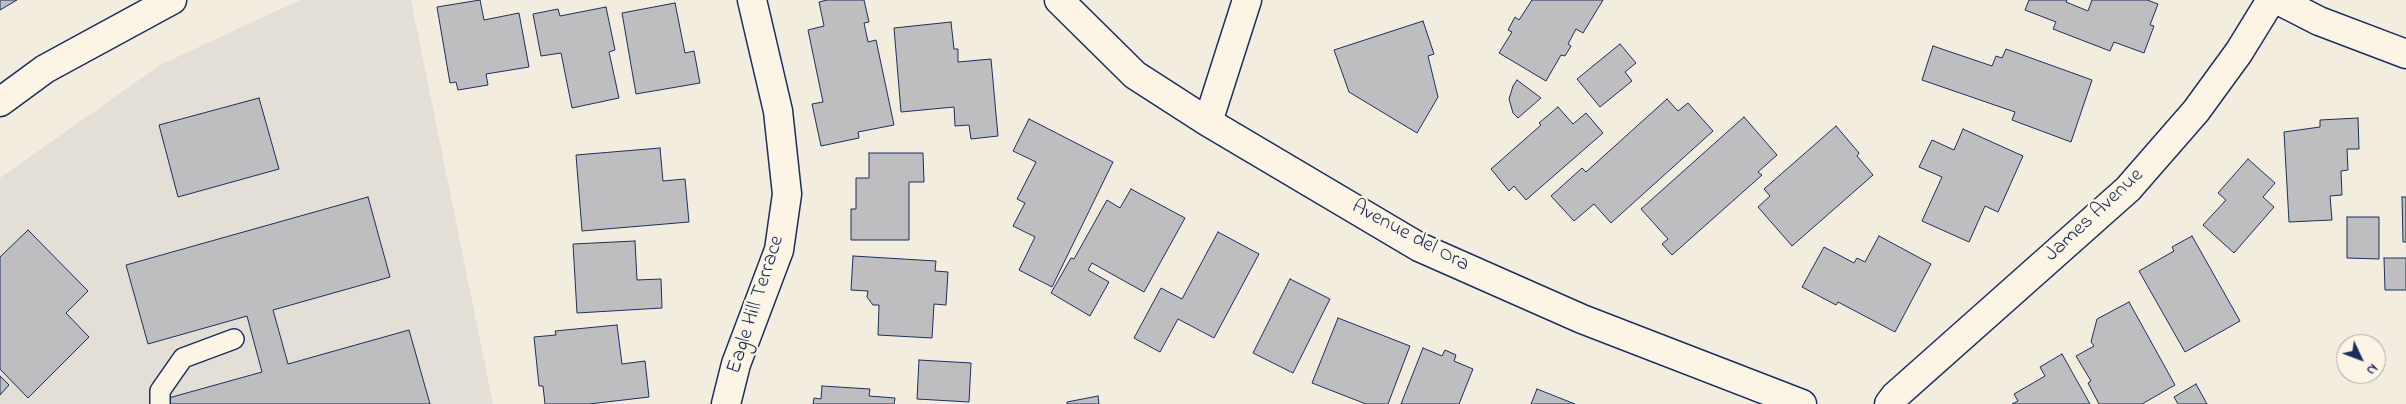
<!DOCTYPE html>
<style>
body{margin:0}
#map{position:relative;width:2406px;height:404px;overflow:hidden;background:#f3ede0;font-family:"Indie Flower",sans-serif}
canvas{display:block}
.north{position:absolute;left:2336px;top:334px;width:50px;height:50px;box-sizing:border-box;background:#fcf5e5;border:1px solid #a2a6af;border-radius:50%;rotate:133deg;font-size:14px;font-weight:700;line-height:20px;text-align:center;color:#1b2f5e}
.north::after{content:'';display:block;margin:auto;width:18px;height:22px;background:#1b2f5e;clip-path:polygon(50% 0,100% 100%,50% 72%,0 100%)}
</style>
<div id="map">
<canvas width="2406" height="404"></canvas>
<div class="north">N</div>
</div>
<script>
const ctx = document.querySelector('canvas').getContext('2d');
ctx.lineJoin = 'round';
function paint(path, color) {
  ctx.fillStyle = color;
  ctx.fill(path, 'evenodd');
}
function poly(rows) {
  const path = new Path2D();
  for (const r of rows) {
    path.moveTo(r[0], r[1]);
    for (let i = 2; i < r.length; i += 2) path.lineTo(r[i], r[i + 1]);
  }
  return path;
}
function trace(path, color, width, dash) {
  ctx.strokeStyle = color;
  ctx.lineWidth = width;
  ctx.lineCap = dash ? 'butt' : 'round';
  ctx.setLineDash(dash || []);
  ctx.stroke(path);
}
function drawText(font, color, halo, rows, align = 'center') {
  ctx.font = font + ' "Indie Flower",sans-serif';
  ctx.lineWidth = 4.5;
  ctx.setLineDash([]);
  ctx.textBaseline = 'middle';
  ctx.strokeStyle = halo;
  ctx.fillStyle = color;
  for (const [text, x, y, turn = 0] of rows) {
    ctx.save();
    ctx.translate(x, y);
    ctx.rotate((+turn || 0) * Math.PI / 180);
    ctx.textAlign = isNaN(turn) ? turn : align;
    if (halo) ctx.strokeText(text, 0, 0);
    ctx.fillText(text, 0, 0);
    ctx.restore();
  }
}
paint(poly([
 [300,0,411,0,493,404,0,404,0,178,160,65]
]), '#e3dfd6');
const building = poly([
 [0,0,17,0,0,10,0,0],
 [480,0,484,20,519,13,529,67,486,74,488,85,458,90,456,82,450,83,437,7,480,0],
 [827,0,864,0,869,22,864,23,868,42,876,40,894,125,858,132,859,138,821,146,812,104,823,102,808,30,824,26,819,2,827,0],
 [1532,0,1603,0,1583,33,1576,29,1568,44,1571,46,1565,56,1561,55,1546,81,1499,53,1512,32,1508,30,1515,17,1519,20,1532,0],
 [2029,0,2067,0,2066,2,2088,11,2092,0,2147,0,2158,4,2150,25,2154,26,2144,53,2114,42,2110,51,2053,29,2056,22,2025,10,2029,0],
 [675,3,685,53,694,51,700,83,636,94,622,13,675,3],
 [606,7,615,50,609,52,619,98,572,108,561,53,541,56,533,14,558,9,560,16,606,7],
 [1423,21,1434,54,1428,56,1438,97,1417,133,1349,92,1334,50,1423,21],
 [951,22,954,49,958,49,958,62,991,59,998,136,971,139,969,125,955,126,954,107,901,112,894,28,951,22],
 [1620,44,1636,63,1625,72,1632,81,1600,107,1577,79,1620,44],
 [1933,46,1992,66,1996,56,2002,58,2006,49,2092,80,2071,142,2012,120,2015,112,1922,80,1933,46],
 [1517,80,1541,98,1518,118,1513,113,1509,99,1513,86,1517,80],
 [259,98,279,169,178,197,159,125,259,98],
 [1667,99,1678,111,1688,103,1713,131,1611,223,1594,204,1574,221,1551,196,1582,168,1586,172,1667,99],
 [1558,107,1573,124,1586,113,1603,133,1526,200,1514,186,1509,191,1491,169,1541,125,1539,123,1558,107],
 [1744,117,1777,155,1758,172,1762,175,1672,255,1662,244,1668,239,1641,209,1744,117],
 [2358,118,2359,149,2347,149,2348,170,2341,171,2342,195,2330,196,2332,220,2289,222,2284,132,2320,127,2320,120,2358,118],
 [1029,119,1113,162,1052,287,1019,270,1035,237,1013,226,1025,203,1017,199,1036,162,1013,151,1029,119],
 [1836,126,1859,153,1857,156,1873,175,1792,246,1758,207,1770,196,1764,189,1836,126],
 [1963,129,2023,156,1998,212,1985,206,1969,242,1922,221,1942,177,1919,167,1932,140,1954,150,1963,129],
 [660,148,663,181,685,179,689,222,582,231,576,155,660,148],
 [869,153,923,153,924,182,909,182,909,240,851,240,851,209,856,209,856,178,869,178,869,153],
 [2248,159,2275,183,2263,197,2274,207,2234,253,2203,225,2226,200,2218,193,2248,159],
 [1131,189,1185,218,1144,292,1092,263,1088,270,1109,282,1090,316,1051,293,1071,258,1074,259,1107,200,1120,208,1131,189],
 [368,197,390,277,273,310,288,364,409,330,430,404,167,404,165,399,262,372,247,316,148,344,126,265,368,197],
 [2402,197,2406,197,2406,242,2403,242,2402,197],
 [2347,217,2379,217,2379,259,2347,258,2347,217],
 [28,230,88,291,66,313,89,337,28,398,0,369,0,257,28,230],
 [1218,232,1259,254,1214,338,1178,319,1160,352,1134,338,1161,288,1182,299,1218,232],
 [1879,236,1931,264,1895,332,1838,302,1836,305,1802,287,1824,247,1854,263,1857,258,1865,262,1879,236],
 [2192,236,2240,321,2185,352,2139,271,2174,251,2172,247,2192,236],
 [635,241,637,280,661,279,662,308,577,313,573,244,635,241],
 [853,256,936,261,935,271,948,272,946,305,934,304,932,338,878,335,879,305,873,305,867,297,868,291,851,290,853,256],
 [2384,258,2406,258,2406,290,2385,290,2384,258],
 [1290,279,1330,299,1293,373,1253,353,1290,279],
 [2129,302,2175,385,2142,404,2099,404,2088,383,2091,381,2076,356,2094,346,2091,342,2097,319,2129,302],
 [1338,318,1410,346,1388,404,1366,404,1312,383,1338,318],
 [617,325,622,364,645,361,649,397,589,404,545,404,543,386,539,386,534,337,556,335,555,331,617,325],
 [1423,348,1442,356,1445,350,1456,355,1454,361,1473,369,1459,404,1401,404,1423,348],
 [2062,354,2090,404,2012,404,2018,401,2014,394,2045,376,2040,367,2062,354],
 [919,360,971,363,969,402,917,399,919,360],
 [0,376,9,385,0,395,0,376],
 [2196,384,2207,404,2178,404,2174,397,2196,384],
 [822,386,870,389,869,396,895,398,894,404,813,404,814,398,821,399,822,386],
 [1537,389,1575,404,1531,404,1537,389],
 [1098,396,1099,404,1067,404,1067,402,1098,396]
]);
paint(building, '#bebec0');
trace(building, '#1b2f5e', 1);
const service = poly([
 [160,404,160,391,183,358,234,339]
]);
const minor = poly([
 [1059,0,1135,75,1208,122,1419,247,1582,319,1802,404],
 [2278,0,2319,21,2406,54],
 [0,102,45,69,172,0],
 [1208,122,1247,0],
 [726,404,736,364,779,250,787,194,778,111,752,0],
 [1889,404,1895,396,2128,189,2196,111,2239,52,2271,0]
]);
trace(service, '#1b2f5e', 22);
trace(minor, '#1b2f5e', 31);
trace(service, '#fcf5e5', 19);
trace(minor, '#fcf5e5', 28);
drawText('21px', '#1b2f5e', '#fcf5e5', [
 ["James Avenue",2095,216,-43],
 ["Avenue del Ora",1410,237,28],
 ["Eagle Hill Terrace",757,305,-72]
]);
</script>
